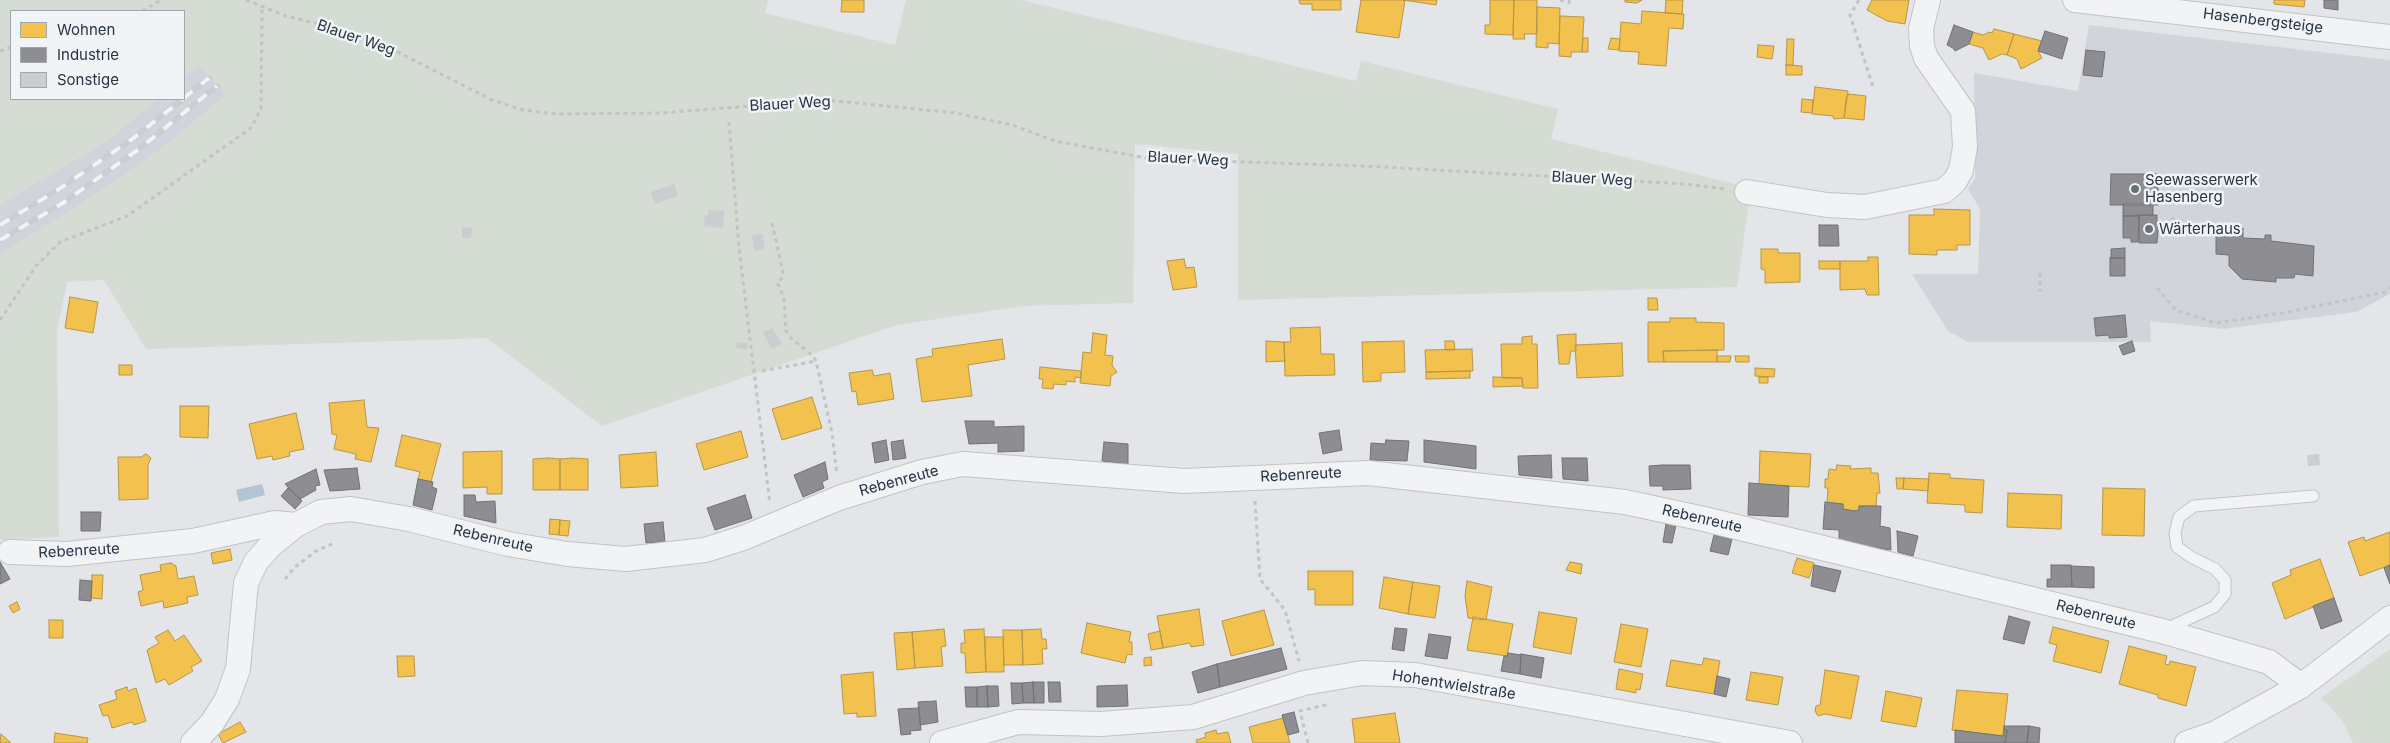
<!DOCTYPE html>
<meta charset="utf-8">
<style>
body{margin:0}
#map{position:relative;width:2390px;height:743px;overflow:hidden;background:#e3e5e8;font-family:Inter,sans-serif}
canvas{display:block}
.legend{position:absolute;left:10px;top:10px;width:175px;height:90px;box-sizing:border-box;background:#f0f4f7;border:1px solid #a0a7af;margin:0;padding:6px 9px;list-style:none;font-size:15px;color:#283442}
.legend li{display:flex;align-items:center;gap:10px;height:25px}
.legend b{width:25px;border:1px solid #a0a7af}
</style>
<div id="map">
<canvas width="2390" height="743"></canvas>
<ul class="legend">
<li><b style="height:14px;background:#f2c14e"></b>Wohnen</li>
<li><b style="height:14px;background:#8d8d92"></b>Industrie</li>
<li><b style="height:14px;background:#cbcdd0"></b>Sonstige</li>
</ul>
</div>
<script>
const ctx = document.querySelector('canvas').getContext('2d');
ctx.lineJoin = 'round';
function paint(path, color) {
  ctx.fillStyle = color;
  ctx.fill(path, 'evenodd');
}
function poly(rows) {
  const path = new Path2D();
  for (const r of rows) {
    path.moveTo(r[0], r[1]);
    for (let i = 2; i < r.length; i += 2) path.lineTo(r[i], r[i + 1]);
  }
  return path;
}
function trace(path, color, width, dash) {
  ctx.strokeStyle = color;
  ctx.lineWidth = width;
  ctx.lineCap = dash ? 'butt' : 'round';
  ctx.setLineDash(dash || []);
  ctx.stroke(path);
}
function drawText(font, color, halo, rows, align = 'center') {
  ctx.font = font + ' Inter,sans-serif';
  ctx.lineWidth = 5;
  ctx.setLineDash([]);
  ctx.textBaseline = 'middle';
  ctx.strokeStyle = halo;
  ctx.fillStyle = color;
  for (const [text, x, y, turn = 0] of rows) {
    ctx.save();
    ctx.translate(x, y);
    ctx.rotate((+turn || 0) * Math.PI / 180);
    ctx.textAlign = isNaN(turn) ? turn : align;
    if (halo) ctx.strokeText(text, 0, 0);
    ctx.fillText(text, 0, 0);
    ctx.restore();
  }
}
paint(poly([
 [2089,25,2390,60,2390,294,2356,312,2223,329,2150,321,2151,342,1968,342,1948,331,1912,274,1978,274,1980,209,1968,189,1975,179,1974,73,2078,91],
 [198,64,226,95,163,148,69,212,0,254,0,204,108,140,157,99,184,99,184,76]
]), '#d1d5db');
paint(poly([
 [0,0,768,0,765,13,895,45,906,0,1021,0,1356,81,1361,61,1558,109,1551,139,1751,188,1737,287,1238,300,1238,154,1135,144,1133,303,1023,306,897,325,602,426,487,338,146,349,104,280,67,282,57,331,59,537,2,540,0,538,0,254,69,212,163,148,226,95,198,64,184,76,184,11,11,11,11,99,157,99,108,140,0,204],
 [2390,649,2390,743,2353,743,2342,720,2321,698]
]), '#d4dcd3');
paint(poly([
 [262,484,265,495,239,502,236,490]
]), '#b1c5d4');
const homes = poly([
 [842,0,864,0,864,12,841,12,842,0],
 [1299,0,1341,0,1341,10,1312,10,1312,4,1300,4,1299,0],
 [1361,0,1405,0,1399,38,1356,32,1361,0],
 [1403,0,1437,0,1436,5,1403,0],
 [1490,0,1514,0,1513,35,1485,34,1485,25,1490,25,1490,0],
 [1514,0,1537,0,1537,34,1524,34,1525,39,1513,39,1514,0],
 [1625,0,1642,0,1637,3,1625,2,1625,0],
 [1666,0,1683,0,1682,14,1665,13,1666,0],
 [1872,0,1909,0,1905,24,1887,21,1867,10,1872,0],
 [2274,0,2305,0,2304,7,2274,4,2274,0],
 [1537,7,1560,8,1559,44,1548,43,1548,48,1536,47,1537,7],
 [1642,11,1684,14,1683,29,1669,28,1666,66,1638,64,1639,52,1619,51,1621,22,1641,24,1642,11],
 [1560,16,1584,17,1582,52,1571,52,1571,57,1559,56,1560,16],
 [1994,29,2014,34,2007,55,2002,54,1989,60,1983,48,1969,44,1973,32,1983,35,1989,32,1992,33,1994,29],
 [2014,34,2042,41,2038,51,2042,58,2021,69,2017,59,2007,55,2014,34],
 [1583,38,1588,38,1588,52,1582,52,1583,38],
 [1611,38,1620,39,1619,50,1608,49,1611,38],
 [1787,39,1794,39,1793,65,1786,65,1787,39],
 [1758,45,1774,46,1772,59,1757,57,1758,45],
 [1786,65,1802,66,1802,75,1786,75,1786,65],
 [1815,87,1848,91,1844,118,1834,119,1833,116,1812,114,1815,87],
 [1849,94,1866,96,1864,120,1844,118,1846,99,1849,94],
 [1802,99,1813,100,1812,113,1801,112,1802,99],
 [1934,209,1970,210,1970,245,1957,245,1957,250,1937,250,1937,255,1909,254,1909,215,1934,215,1934,209],
 [1761,249,1778,249,1778,253,1800,253,1800,282,1765,283,1765,270,1761,269,1761,249],
 [1868,257,1878,257,1879,295,1867,295,1865,289,1840,290,1840,261,1868,261,1868,257],
 [1184,259,1186,268,1194,267,1197,287,1173,290,1167,261,1184,259],
 [1819,261,1840,261,1840,269,1819,269,1819,261],
 [70,297,98,302,93,333,65,328,70,297],
 [1648,298,1657,298,1658,310,1648,310,1648,298],
 [1670,318,1696,318,1696,322,1724,323,1724,350,1663,351,1664,362,1648,362,1648,322,1670,322,1670,318],
 [1320,327,1321,354,1334,354,1335,375,1285,376,1284,342,1291,342,1290,328,1320,327],
 [1093,333,1107,335,1105,355,1113,356,1112,365,1117,372,1111,376,1110,386,1080,383,1083,352,1091,353,1093,333],
 [1576,334,1576,351,1571,351,1569,364,1559,364,1557,335,1576,334],
 [1532,336,1532,344,1537,344,1538,388,1523,388,1522,378,1502,378,1501,344,1522,344,1522,337,1532,336],
 [1002,339,1005,359,968,365,972,396,922,402,916,359,933,356,932,349,1002,339],
 [1266,341,1284,342,1285,361,1266,362,1266,341],
 [1404,341,1405,372,1381,373,1381,381,1363,382,1362,342,1404,341],
 [1445,341,1454,341,1455,350,1445,350,1445,341],
 [1622,343,1623,376,1577,378,1575,345,1622,343],
 [1472,349,1473,371,1426,372,1425,350,1472,349],
 [1717,350,1717,362,1664,362,1663,351,1717,350],
 [1717,356,1731,356,1730,362,1717,362,1717,356],
 [1735,356,1749,356,1749,362,1736,362,1735,356],
 [119,365,132,365,132,375,119,375,119,365],
 [1040,367,1081,371,1081,378,1075,377,1075,382,1066,381,1066,385,1054,384,1053,389,1042,388,1043,379,1039,379,1040,367],
 [1755,368,1775,369,1774,377,1755,376,1755,368],
 [872,370,874,376,890,373,894,399,858,405,856,391,852,392,849,373,872,370],
 [1470,371,1470,378,1426,379,1426,372,1470,371],
 [1493,377,1522,378,1523,386,1493,387,1493,377],
 [1759,377,1768,377,1768,383,1759,383,1759,377],
 [812,397,822,428,782,440,772,409,812,397],
 [364,400,367,427,379,428,371,462,355,459,356,454,334,449,337,435,332,434,329,403,364,400],
 [180,406,209,406,208,438,180,437,180,406],
 [296,413,304,449,289,452,290,456,273,460,272,456,257,459,249,424,296,413],
 [741,431,748,457,704,470,696,444,741,431],
 [402,435,441,444,431,482,418,479,420,472,395,466,402,435],
 [502,451,502,494,487,494,487,487,463,488,463,452,502,451],
 [1760,451,1811,454,1809,487,1759,485,1760,451],
 [656,452,658,486,621,488,619,455,656,452],
 [146,454,151,458,148,465,148,499,119,500,118,457,141,457,146,454],
 [549,458,560,459,560,490,533,490,533,459,549,458],
 [573,458,588,459,588,490,560,490,560,459,573,458],
 [1837,465,1851,466,1850,469,1871,468,1871,473,1878,473,1880,493,1877,493,1876,506,1859,506,1859,510,1854,511,1843,509,1843,504,1827,503,1828,488,1825,488,1825,479,1828,479,1829,469,1836,470,1837,465],
 [1929,473,1950,474,1950,478,1984,480,1982,513,1965,512,1965,505,1927,503,1929,473],
 [1896,478,1904,478,1903,489,1897,489,1896,478],
 [1904,478,1929,479,1928,491,1903,489,1904,478],
 [2103,488,2145,489,2144,536,2102,535,2103,488],
 [2008,493,2062,495,2061,529,2007,527,2008,493],
 [550,519,560,520,559,535,549,534,550,519],
 [560,520,570,521,568,536,559,535,560,520],
 [2390,532,2390,565,2360,576,2348,542,2364,537,2365,541,2390,532],
 [230,549,232,560,213,564,211,553,230,549],
 [1797,558,1814,563,1809,578,1792,573,1797,558],
 [2320,559,2334,598,2285,619,2272,583,2291,575,2290,570,2320,559],
 [1570,562,1582,564,1581,574,1566,570,1570,562],
 [171,563,176,566,178,579,194,576,198,595,187,597,188,603,164,608,163,601,141,606,138,592,143,590,140,575,161,571,160,565,171,563],
 [1308,571,1353,571,1353,605,1315,605,1315,589,1308,590,1308,571],
 [92,575,103,575,102,599,91,598,92,575],
 [1384,577,1413,582,1408,614,1379,608,1384,577],
 [1467,581,1492,587,1486,620,1468,618,1465,596,1467,581],
 [1413,582,1440,586,1435,618,1408,614,1413,582],
 [17,602,20,609,13,613,9,606,17,602],
 [1199,609,1204,645,1191,647,1190,643,1163,648,1157,616,1199,609],
 [1264,610,1274,645,1231,656,1222,621,1264,610],
 [1539,612,1577,618,1571,654,1533,647,1539,612],
 [1473,617,1513,624,1507,656,1467,650,1473,617],
 [49,620,63,620,63,638,49,638,49,620],
 [1087,623,1131,632,1129,642,1132,642,1132,655,1127,654,1125,663,1081,653,1087,623],
 [1621,624,1648,629,1641,667,1614,662,1621,624],
 [2053,627,2109,641,2101,673,2053,661,2057,645,2049,643,2053,627],
 [944,629,946,646,941,647,943,666,915,668,912,632,944,629],
 [984,629,986,672,966,673,965,653,961,653,961,643,965,643,964,630,984,629],
 [1041,629,1042,639,1046,639,1047,649,1042,649,1043,664,1023,665,1022,630,1041,629],
 [168,630,175,641,184,635,202,661,191,667,193,671,169,685,165,679,156,683,147,650,159,643,155,637,168,630],
 [1003,630,1022,630,1023,665,1004,665,1003,630],
 [1160,631,1163,648,1151,650,1148,634,1160,631],
 [912,632,915,668,897,670,894,633,912,632],
 [985,637,1003,637,1004,672,986,672,985,637],
 [2129,646,2167,656,2165,664,2169,665,2170,661,2196,667,2186,706,2158,698,2158,695,2119,684,2129,646],
 [397,656,414,656,415,676,398,677,397,656],
 [1151,657,1152,665,1144,666,1144,658,1151,657],
 [1704,658,1720,661,1714,694,1666,686,1671,660,1702,665,1704,658],
 [1619,669,1643,674,1640,690,1636,689,1636,693,1616,689,1619,669],
 [1825,670,1859,676,1851,719,1825,714,1818,716,1815,711,1816,706,1820,705,1825,670],
 [873,672,876,716,857,717,857,713,844,714,841,675,873,672],
 [1751,672,1783,677,1778,705,1746,700,1751,672],
 [127,687,128,691,136,688,146,721,134,725,132,722,112,728,108,715,103,716,99,705,117,699,115,691,127,687],
 [1957,690,2008,694,2003,736,1952,730,1957,690],
 [1886,691,1922,698,1916,727,1881,721,1886,691],
 [1395,713,1400,743,1355,743,1352,719,1395,713],
 [1283,718,1290,743,1253,743,1249,727,1283,718],
 [240,722,246,732,223,743,218,734,240,722],
 [1216,730,1217,734,1228,732,1231,743,1197,743,1196,740,1206,737,1205,733,1216,730],
 [55,733,88,738,87,743,54,743,55,733],
 [1,734,11,743,0,743,1,734]
]);
paint(homes, '#f2c14e');
trace(homes, '#b5974a', 1);
const industry = poly([
 [2324,0,2338,0,2338,10,2324,8,2324,0],
 [1954,25,1973,32,1969,44,1955,51,1953,48,1947,45,1954,25],
 [2045,31,2068,38,2062,59,2038,51,2045,31],
 [2086,50,2105,52,2102,77,2083,75,2086,50],
 [2111,174,2158,174,2158,205,2110,205,2111,174],
 [2123,204,2153,204,2153,215,2123,216,2123,204],
 [2139,215,2157,215,2157,222,2159,221,2157,243,2139,243,2139,215],
 [2123,216,2139,216,2138,242,2131,242,2131,238,2123,238,2123,216],
 [1819,225,1838,225,1839,246,1819,246,1819,225],
 [2216,228,2243,228,2243,238,2265,239,2265,235,2271,235,2271,241,2314,246,2313,276,2295,274,2294,278,2276,278,2276,282,2242,279,2229,266,2229,255,2216,254,2216,228],
 [2125,248,2125,258,2111,258,2111,249,2125,248],
 [2110,258,2125,258,2125,276,2110,276,2110,258],
 [2125,315,2127,337,2109,338,2109,335,2096,336,2094,318,2125,315],
 [2132,341,2135,351,2123,355,2119,346,2132,341],
 [965,421,994,421,994,427,1024,426,1024,451,998,452,998,443,969,444,965,421],
 [1339,430,1342,450,1323,454,1319,433,1339,430],
 [886,440,889,460,875,463,872,443,886,440],
 [903,440,906,458,893,460,891,442,903,440],
 [1386,440,1409,441,1407,461,1370,460,1371,443,1385,444,1386,440],
 [1424,440,1476,446,1476,469,1424,462,1424,440],
 [1104,442,1128,444,1128,464,1102,461,1104,442],
 [1551,455,1552,478,1519,475,1518,456,1551,455],
 [1562,458,1587,458,1588,481,1563,479,1562,458],
 [825,462,828,479,822,482,824,488,803,497,794,475,825,462],
 [1662,465,1690,465,1691,489,1663,490,1663,486,1650,486,1649,466,1662,465],
 [357,468,360,489,330,491,324,470,357,468],
 [316,469,320,485,315,486,316,490,300,499,285,484,316,469],
 [418,479,433,482,432,487,437,489,432,510,413,505,418,479],
 [1749,483,1789,486,1788,517,1748,515,1749,483],
 [288,488,302,501,295,509,281,496,288,488],
 [464,495,475,495,476,502,495,501,496,523,464,516,464,495],
 [745,495,752,518,715,530,707,508,745,495],
 [1825,502,1843,504,1843,509,1854,511,1859,510,1859,506,1881,506,1880,526,1890,528,1891,550,1839,542,1839,530,1823,529,1825,502],
 [81,512,101,512,100,531,81,531,81,512],
 [663,522,665,542,646,543,644,524,663,522],
 [1666,524,1676,525,1672,543,1663,542,1666,524],
 [1897,531,1918,536,1913,556,1898,552,1897,531],
 [1714,535,1732,539,1728,555,1710,551,1714,535],
 [0,562,10,579,0,584,0,562],
 [1814,565,1841,571,1835,592,1811,586,1814,565],
 [2051,565,2071,565,2072,587,2047,587,2047,579,2051,579,2051,565],
 [2390,565,2390,584,2384,568,2390,565],
 [2071,566,2094,567,2094,588,2072,587,2071,566],
 [80,580,92,581,91,601,79,600,80,580],
 [2334,598,2342,621,2321,629,2313,606,2334,598],
 [2009,616,2030,622,2024,644,2003,639,2009,616],
 [1395,628,1407,629,1404,651,1392,649,1395,628],
 [1429,634,1451,637,1447,659,1425,656,1429,634],
 [1281,648,1287,669,1220,687,1217,664,1281,648],
 [1508,653,1521,655,1520,674,1501,671,1504,656,1507,656,1508,653],
 [1521,654,1544,658,1541,678,1520,674,1521,654],
 [1217,664,1220,687,1198,693,1192,672,1217,664],
 [1717,676,1730,679,1726,697,1714,694,1717,676],
 [1033,682,1044,682,1044,703,1034,703,1033,682],
 [1033,682,1034,703,1023,703,1022,683,1033,682],
 [1048,682,1060,682,1061,702,1049,702,1048,682],
 [1011,683,1022,683,1023,703,1012,704,1011,683],
 [1127,685,1128,706,1097,707,1097,686,1127,685],
 [987,686,988,707,977,707,977,687,987,686],
 [987,686,998,686,999,706,988,707,987,686],
 [965,687,977,687,977,707,966,707,965,687],
 [936,701,938,722,920,725,918,702,936,701],
 [919,708,921,730,910,731,911,734,901,735,898,709,919,708],
 [1294,712,1299,732,1288,735,1282,715,1294,712],
 [2004,726,2029,726,2027,743,2005,743,2007,730,2004,729,2004,726],
 [2029,726,2040,728,2039,743,2027,743,2029,726],
 [2004,729,2007,730,2005,743,1955,743,1955,730,2003,736,2004,729]
]);
paint(industry, '#8d8d92');
trace(industry, '#6f727a', 1);
paint(poly([
 [674,184,678,196,655,204,651,192],
 [708,210,724,211,723,228,704,226,705,215,708,215],
 [462,227,472,228,471,238,462,238],
 [763,234,764,249,754,251,752,235],
 [772,328,782,344,772,349,763,333],
 [737,342,748,343,747,350,736,348],
 [2319,454,2320,465,2308,466,2307,455]
]), '#cbcdd0');
const service = poly([
 [2166,629,2214,607,2225,594,2225,580,2215,569,2191,557,2177,547,2175,533,2179,517,2194,506,2313,496]
]);
const minor = poly([
 [2075,0,2390,37],
 [1747,192,1827,205,1865,207,1944,191,1955,181,1961,170,1965,147,1963,111,1926,58,1922,46,1921,29,1928,0],
 [10,552,67,554,193,541,275,523,296,525],
 [193,743,212,723,227,699,238,669,246,583,256,562,270,546,296,525,321,512,351,509,409,519,508,544,567,554,626,559,705,550,743,538,839,498,922,472,963,464,1184,481,1368,473,1625,502,1704,519,2162,631,2269,662,2301,686],
 [942,743,1018,722,1101,724,1193,717,1304,683,1362,673,1415,675,1790,743],
 [2187,743,2216,733,2301,686,2390,618]
]);
trace(service, '#c1c3c6', 13);
trace(minor, '#c1c3c6', 26);
trace(poly([
 [246,0,286,16,327,26,382,44,492,100,523,110,557,114,661,113,826,100,956,113,1012,125,1055,141,1151,159,1365,166,1686,184,1726,189],
 [1560,0,1569,1,1569,6],
 [1859,0,1850,15,1873,87],
 [142,11,161,0],
 [0,51,11,47],
 [729,122,739,247,770,504],
 [2171,218,2216,234],
 [772,223,783,272,782,278,777,282,784,298,786,331,791,338,813,356,816,361,832,433,837,475],
 [2040,273,2040,292],
 [2157,288,2176,310,2216,323,2283,313,2385,292,2390,288],
 [0,320,36,266,60,242,127,216,251,128,261,109,262,7],
 [762,371,816,361],
 [1255,501,1260,579,1285,610,1299,661],
 [285,579,295,567,316,551,332,544],
 [1308,743,1300,711,1325,705,1325,703]
]), '#c1c4c7', 3, [4, 4]);
trace(service, '#f2f3f5', 11);
trace(minor, '#f2f3f5', 24);
const rail = poly([
 [184,98,209,78],
 [0,225,56,191,131,140,183,99],
 [0,240,63,203,139,149,217,86]
]);
trace(rail, '#cbcdd0', 5.5);
trace(rail, '#f0f4f7', 4, [11]);
for (const [x, y, r, color] of [
 [2135,189,5,"#69727c"],
 [2149,229,5,"#69727c"]
]) {
  const dot = new Path2D();
  dot.arc(x, y, r, 0, 2 * Math.PI);
  ctx.fillStyle = color;
  ctx.fill(dot);
  trace(dot, '#f0f4f7', 2);
}
drawText('15px', '#283442', '#f0f4f7', [
 ["Hasenbergsteige",2263,21,7],
 ["Blauer Weg",356,38,19],
 ["Blauer Weg",790,104,-3],
 ["Blauer Weg",1188,159,3],
 ["Blauer Weg",1592,179,3],
 ["Rebenreute",1301,475,-3],
 ["Rebenreute",899,481,-15],
 ["Rebenreute",1702,519,13],
 ["Rebenreute",493,539,13],
 ["Rebenreute",79,551,-3],
 ["Rebenreute",2096,615,14],
 ["Hohentwielstraße",1454,685,9]
]);
drawText('15px', '#283442', '#f0f4f7', [
 ["Seewasserwerk",2145,180],
 ["Hasenberg",2145,197],
 ["Wärterhaus",2159,229]
], 'left');
</script>
